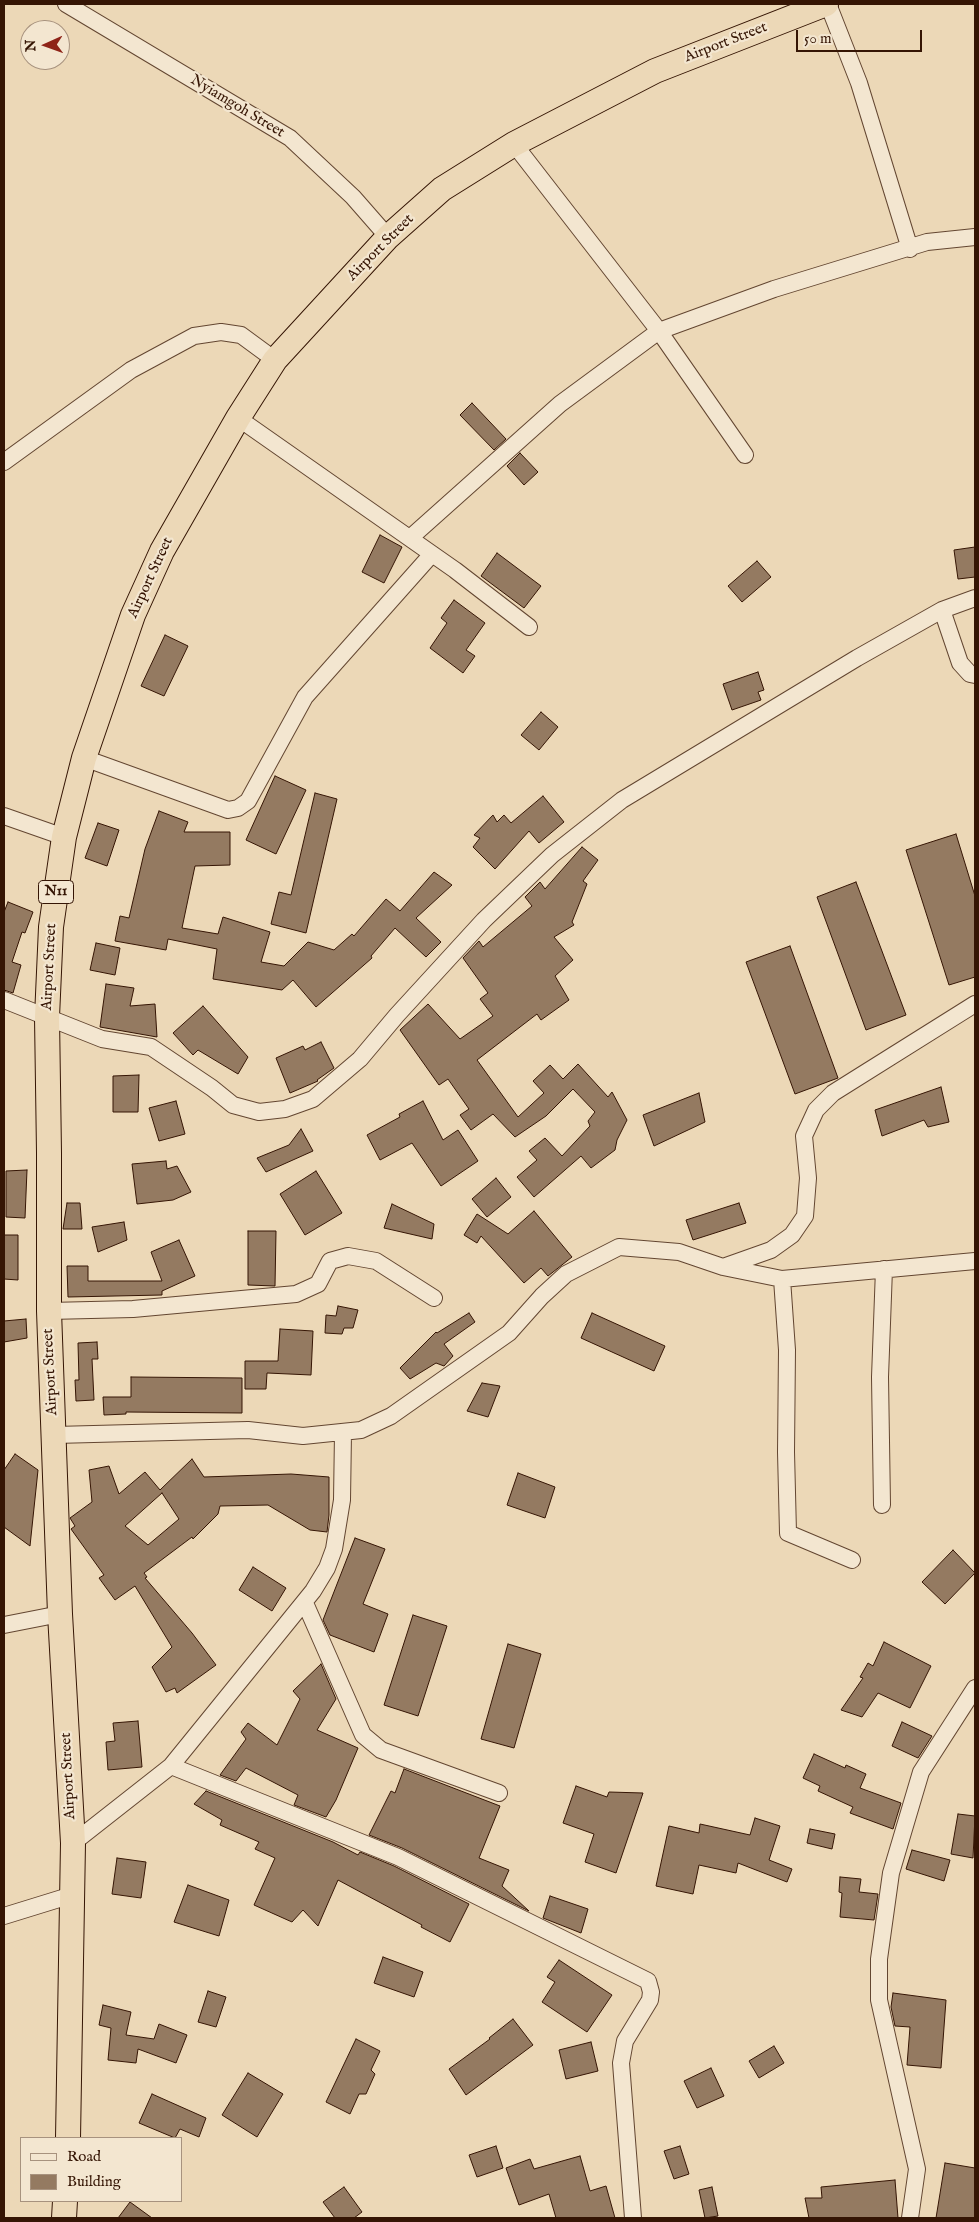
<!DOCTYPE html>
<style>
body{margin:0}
#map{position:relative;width:979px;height:2222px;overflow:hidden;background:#ecd8b7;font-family:"IM FELL English",serif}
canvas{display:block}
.frame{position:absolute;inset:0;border:5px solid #351504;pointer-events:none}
.legend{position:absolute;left:20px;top:2137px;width:162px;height:65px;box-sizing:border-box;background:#f3e6d0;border:1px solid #a7927e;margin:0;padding:6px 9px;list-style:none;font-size:15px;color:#351504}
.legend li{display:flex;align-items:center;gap:10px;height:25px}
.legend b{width:25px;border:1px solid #a7927e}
.north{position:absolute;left:20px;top:20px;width:50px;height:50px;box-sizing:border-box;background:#f3e6d0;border:1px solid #a7927e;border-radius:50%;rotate:268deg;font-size:14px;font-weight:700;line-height:20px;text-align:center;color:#351504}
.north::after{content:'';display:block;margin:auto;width:18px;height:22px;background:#8f2418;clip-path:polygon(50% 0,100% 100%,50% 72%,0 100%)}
.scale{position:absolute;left:796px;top:30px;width:126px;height:22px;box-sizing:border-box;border:2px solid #351504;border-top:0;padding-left:6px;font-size:15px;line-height:18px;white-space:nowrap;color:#351504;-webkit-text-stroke:4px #f3e6d0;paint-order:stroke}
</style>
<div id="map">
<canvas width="979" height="2222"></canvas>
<div class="frame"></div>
<ul class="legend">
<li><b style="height:6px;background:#f3e6d0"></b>Road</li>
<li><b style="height:14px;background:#947a61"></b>Building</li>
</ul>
<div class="north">N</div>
<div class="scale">50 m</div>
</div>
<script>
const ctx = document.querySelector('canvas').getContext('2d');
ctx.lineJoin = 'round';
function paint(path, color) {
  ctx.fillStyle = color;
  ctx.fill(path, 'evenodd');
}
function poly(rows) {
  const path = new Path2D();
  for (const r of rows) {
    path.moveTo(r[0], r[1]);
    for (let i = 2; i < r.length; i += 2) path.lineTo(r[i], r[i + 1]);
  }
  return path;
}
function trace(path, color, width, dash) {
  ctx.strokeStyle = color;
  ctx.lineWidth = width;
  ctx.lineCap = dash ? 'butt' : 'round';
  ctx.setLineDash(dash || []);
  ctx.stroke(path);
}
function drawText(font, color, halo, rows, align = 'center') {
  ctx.font = font + ' "IM FELL English",serif';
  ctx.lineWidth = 4.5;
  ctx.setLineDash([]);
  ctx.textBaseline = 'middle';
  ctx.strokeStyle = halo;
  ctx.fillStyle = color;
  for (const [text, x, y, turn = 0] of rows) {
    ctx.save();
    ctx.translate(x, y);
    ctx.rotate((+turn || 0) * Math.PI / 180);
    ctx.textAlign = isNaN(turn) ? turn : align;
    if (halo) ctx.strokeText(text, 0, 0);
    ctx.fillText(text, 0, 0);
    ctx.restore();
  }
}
const building = poly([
 [472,403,506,439,494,450,460,415,472,403],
 [520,453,538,472,524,485,507,466,520,453],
 [380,535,402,547,384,583,362,572,380,535],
 [975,547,975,577,958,579,954,550,975,547],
 [497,553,541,586,524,608,481,576,497,553],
 [757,561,771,577,742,602,728,586,757,561],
 [454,600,485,623,466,650,475,656,463,673,430,648,447,623,441,618,454,600],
 [165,635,188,646,164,696,141,686,165,635],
 [758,672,764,690,758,692,761,700,732,710,723,684,758,672],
 [541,712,558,727,539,750,521,735,541,712],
 [275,776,306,790,276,854,246,840,275,776],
 [315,793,337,799,306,933,271,924,279,892,291,895,315,793],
 [543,796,564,822,539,843,529,831,495,869,473,847,480,838,474,835,493,815,497,822,504,815,511,823,543,796],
 [159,811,188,822,184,832,230,832,230,865,195,866,182,928,218,934,223,917,270,932,261,962,284,966,308,942,334,950,352,934,354,936,386,899,400,911,434,872,452,885,416,918,441,942,426,957,395,928,371,956,372,958,316,1007,293,980,282,990,213,979,217,949,168,939,166,950,115,941,120,916,129,918,145,849,159,811],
 [98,823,119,830,107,866,85,858,98,823],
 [956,834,975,896,975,977,949,985,906,850,956,834],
 [582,847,598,860,583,881,587,884,572,922,574,925,554,937,573,960,555,976,569,1000,541,1020,537,1014,477,1060,518,1117,544,1093,533,1081,550,1065,563,1079,578,1064,608,1097,612,1092,627,1120,617,1140,615,1150,591,1168,581,1156,534,1197,517,1177,537,1160,529,1151,545,1138,562,1156,590,1126,588,1121,595,1112,573,1089,546,1116,515,1137,493,1114,471,1130,460,1115,469,1109,448,1079,439,1085,400,1030,428,1004,460,1039,493,1016,480,999,488,993,463,958,479,941,483,947,532,906,525,897,540,882,545,889,582,847],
 [856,882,906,1015,866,1030,817,897,856,882],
 [8,902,33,912,25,933,22,932,12,962,21,965,13,993,4,990,4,912,8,902],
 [96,943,120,948,115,975,90,970,96,943],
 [790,946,838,1078,795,1094,746,962,790,946],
 [106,984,134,988,130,1006,155,1004,157,1037,100,1027,106,984],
 [203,1006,248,1057,238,1074,198,1050,193,1055,173,1033,203,1006],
 [321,1042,334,1068,317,1080,318,1081,290,1093,276,1058,303,1046,305,1050,321,1042],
 [139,1075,138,1112,113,1112,113,1076,139,1075],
 [941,1087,949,1122,928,1127,924,1120,882,1136,875,1110,941,1087],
 [699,1093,705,1122,654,1146,643,1115,699,1093],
 [176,1101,185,1134,159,1141,149,1108,176,1101],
 [423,1101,443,1140,458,1130,478,1161,441,1186,412,1143,380,1160,367,1135,400,1117,399,1114,423,1101],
 [301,1129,313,1151,266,1172,257,1158,289,1145,301,1129],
 [166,1161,167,1169,177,1166,191,1192,173,1200,137,1204,132,1164,166,1161],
 [27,1170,25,1218,6,1217,6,1171,27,1170],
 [316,1171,342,1213,305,1235,280,1194,316,1171],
 [496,1178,511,1197,487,1217,472,1199,496,1178],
 [67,1203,80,1203,82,1229,63,1229,67,1203],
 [739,1203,746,1223,693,1240,686,1220,739,1203],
 [392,1204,434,1224,432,1239,384,1228,392,1204],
 [534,1211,572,1257,548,1276,541,1268,524,1283,481,1236,477,1243,464,1235,477,1214,508,1234,534,1211],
 [124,1222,127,1240,98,1252,92,1227,124,1222],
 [248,1231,276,1231,275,1286,248,1285,248,1231],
 [4,1235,18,1235,18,1280,4,1279,4,1235],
 [179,1240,195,1276,162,1291,162,1295,68,1297,67,1266,88,1266,88,1281,162,1281,151,1252,179,1240],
 [338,1306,358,1310,353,1328,344,1328,342,1334,325,1333,326,1315,336,1316,338,1306],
 [469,1313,475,1322,444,1344,453,1356,444,1366,436,1363,410,1379,400,1368,436,1332,437,1333,469,1313],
 [592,1313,665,1346,654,1371,581,1338,592,1313],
 [26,1319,27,1338,4,1342,4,1321,26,1319],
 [280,1329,313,1331,311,1375,267,1373,266,1389,245,1389,245,1361,278,1361,280,1329],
 [97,1342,98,1359,92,1359,94,1400,76,1401,75,1380,79,1380,78,1343,97,1342],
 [131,1377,242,1378,242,1413,126,1412,126,1414,104,1415,103,1397,131,1397,131,1377],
 [482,1383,500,1386,488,1417,467,1411,482,1383],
 [15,1454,38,1470,30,1546,4,1527,4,1470,15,1454],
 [192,1459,204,1477,291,1474,329,1477,329,1515,327,1532,310,1530,268,1505,220,1506,218,1514,193,1539,192,1537,144,1573,147,1577,145,1578,192,1633,216,1665,177,1693,175,1688,166,1692,152,1667,172,1647,135,1586,115,1600,99,1578,104,1575,71,1529,75,1526,70,1518,92,1502,89,1470,109,1466,119,1494,145,1472,160,1490,192,1459],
 [162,1493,179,1519,148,1545,125,1526,162,1493],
 [518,1473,555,1487,545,1518,507,1505,518,1473],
 [355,1538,385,1549,363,1604,388,1614,374,1652,330,1635,323,1620,355,1538],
 [953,1550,975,1573,945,1604,922,1582,953,1550],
 [253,1567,286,1588,272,1611,239,1590,253,1567],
 [413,1615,447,1626,418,1716,384,1705,413,1615],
 [884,1642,931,1666,910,1708,878,1693,862,1717,841,1710,863,1678,860,1677,868,1663,873,1666,884,1642],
 [508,1644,541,1654,514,1748,481,1739,508,1644],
 [321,1664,336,1699,317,1730,358,1748,336,1800,326,1817,294,1805,298,1795,246,1768,236,1781,220,1775,246,1739,241,1732,248,1723,277,1745,300,1699,293,1691,321,1664],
 [138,1721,142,1767,108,1770,106,1742,115,1741,113,1723,138,1721],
 [902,1722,932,1736,918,1758,892,1746,902,1722],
 [814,1754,845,1768,846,1765,866,1774,860,1788,901,1803,893,1829,850,1813,853,1807,818,1791,820,1786,803,1778,814,1754],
 [404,1769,500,1806,479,1858,509,1870,502,1886,529,1911,402,1848,369,1835,391,1791,395,1793,404,1769],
 [576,1786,607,1797,609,1792,643,1793,616,1873,585,1862,594,1834,563,1823,576,1786],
 [206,1791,333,1842,358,1855,360,1852,394,1866,469,1904,450,1942,421,1927,422,1925,338,1880,318,1926,303,1910,292,1922,254,1905,275,1858,255,1849,259,1842,220,1825,222,1820,194,1804,206,1791],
 [958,1814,975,1816,973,1858,951,1854,958,1814],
 [755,1818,780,1826,769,1860,792,1869,787,1882,738,1863,736,1873,699,1865,693,1894,656,1886,669,1826,699,1833,700,1824,750,1835,755,1818],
 [810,1829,835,1834,832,1849,807,1843,810,1829],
 [912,1850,950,1860,944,1881,906,1869,912,1850],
 [117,1858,146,1862,141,1898,112,1894,117,1858],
 [840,1877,861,1879,859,1892,878,1894,874,1920,840,1917,842,1893,839,1892,840,1877],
 [188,1885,229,1900,219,1936,174,1922,188,1885],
 [550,1896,588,1909,581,1933,543,1918,550,1896],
 [383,1957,423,1972,414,1997,374,1983,383,1957],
 [559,1960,612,1995,587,2032,542,2002,555,1982,547,1977,559,1960],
 [208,1991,226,1997,216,2027,198,2022,208,1991],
 [893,1993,946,2000,941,2068,907,2065,910,2027,895,2026,891,2007,893,1993],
 [103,2005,131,2012,126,2035,154,2039,159,2024,187,2035,176,2063,138,2049,136,2063,108,2060,111,2028,99,2025,103,2005],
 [513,2019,533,2045,466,2095,449,2069,490,2039,489,2038,513,2019],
 [356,2039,380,2051,371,2070,375,2074,366,2094,359,2094,350,2114,326,2102,356,2039],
 [591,2042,598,2071,566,2079,559,2050,591,2042],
 [774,2046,784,2063,759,2078,749,2061,774,2046],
 [711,2068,724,2096,697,2108,684,2081,711,2068],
 [248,2073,283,2094,257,2137,222,2115,248,2073],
 [152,2094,206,2118,199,2137,180,2129,175,2138,139,2123,152,2094],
 [496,2146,503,2168,477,2177,469,2155,496,2146],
 [680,2146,689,2174,674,2179,664,2151,680,2146],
 [580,2156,590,2191,606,2186,615,2218,556,2218,549,2194,519,2205,506,2168,530,2159,534,2169,580,2156],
 [945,2163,975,2168,975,2218,936,2218,945,2163],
 [895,2180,898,2218,809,2218,805,2198,822,2198,821,2187,895,2180],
 [344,2187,362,2212,354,2218,335,2218,323,2202,344,2187],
 [712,2187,718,2216,705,2218,699,2190,712,2187],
 [130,2202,152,2218,118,2218,130,2202]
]);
paint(building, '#947a61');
trace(building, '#351504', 1);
const minor = poly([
 [66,4,290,138,353,197,388,237],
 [828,4,859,83,910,249],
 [514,144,659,331,745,455],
 [238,418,455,570,529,627],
 [4,462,131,370,194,336,221,332,241,335,275,360],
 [410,538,560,404,659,331,774,289,927,242,975,237],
 [942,610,960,663,970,674,975,675],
 [84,758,228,810,238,808,248,801,305,697,432,554],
 [4,816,64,837],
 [4,1000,102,1039,151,1047,212,1088,233,1105,259,1112,285,1109,313,1099,360,1059,397,1015,484,920,552,855,622,800,857,658,942,610,975,598],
 [723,1267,771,1250,792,1235,805,1216,808,1178,804,1136,816,1110,833,1093,975,1004],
 [782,1279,787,1350,786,1452,788,1533,852,1560],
 [49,1311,133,1309,296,1294,318,1284,330,1261,348,1256,376,1261,434,1298],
 [55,1435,248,1430,303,1436,361,1430,391,1416,509,1333,542,1296,566,1274,619,1247,679,1252,723,1267,782,1279,975,1261],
 [882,1505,880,1377,884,1269],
 [305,1603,363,1735,381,1750,499,1793],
 [4,1625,60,1614],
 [171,1766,398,1857,648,1981,651,1992,650,2000,625,2041,621,2063,633,2218],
 [73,1843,171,1766,313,1591,327,1568,334,1549,342,1500,343,1433],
 [4,1916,72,1895],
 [910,2218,917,2169,879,2000,879,1959,891,1873,921,1772,975,1688]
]);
const highway = poly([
 [68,2138,73,1843,60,1614,49,1311,49,1153,47,1017,51,927,64,837,84,758,133,615,162,551,238,418,275,360,388,237,442,189,514,144,655,71,826,4],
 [64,2218,65,2201]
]);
trace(minor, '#634631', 18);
trace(highway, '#351504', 26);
trace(minor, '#f3e6d0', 16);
trace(highway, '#ecd8b7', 24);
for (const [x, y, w] of [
 [56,892,35]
]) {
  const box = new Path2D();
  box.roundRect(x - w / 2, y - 11.5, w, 23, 4);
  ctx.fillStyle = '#f3e6d0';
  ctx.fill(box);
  trace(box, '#351504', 1);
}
drawText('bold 14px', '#351504', null, [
 ["N11",56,892]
]);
drawText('15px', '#351504', '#f3e6d0', [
 ["Airport Street",726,43,-21],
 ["Nyiamgoh Street",237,107,31],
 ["Airport Street",381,248,-45],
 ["Airport Street",151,578,-65],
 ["Airport Street",50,967,-87],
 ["Airport Street",51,1372,-93],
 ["Airport Street",69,1776,-93]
]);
</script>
